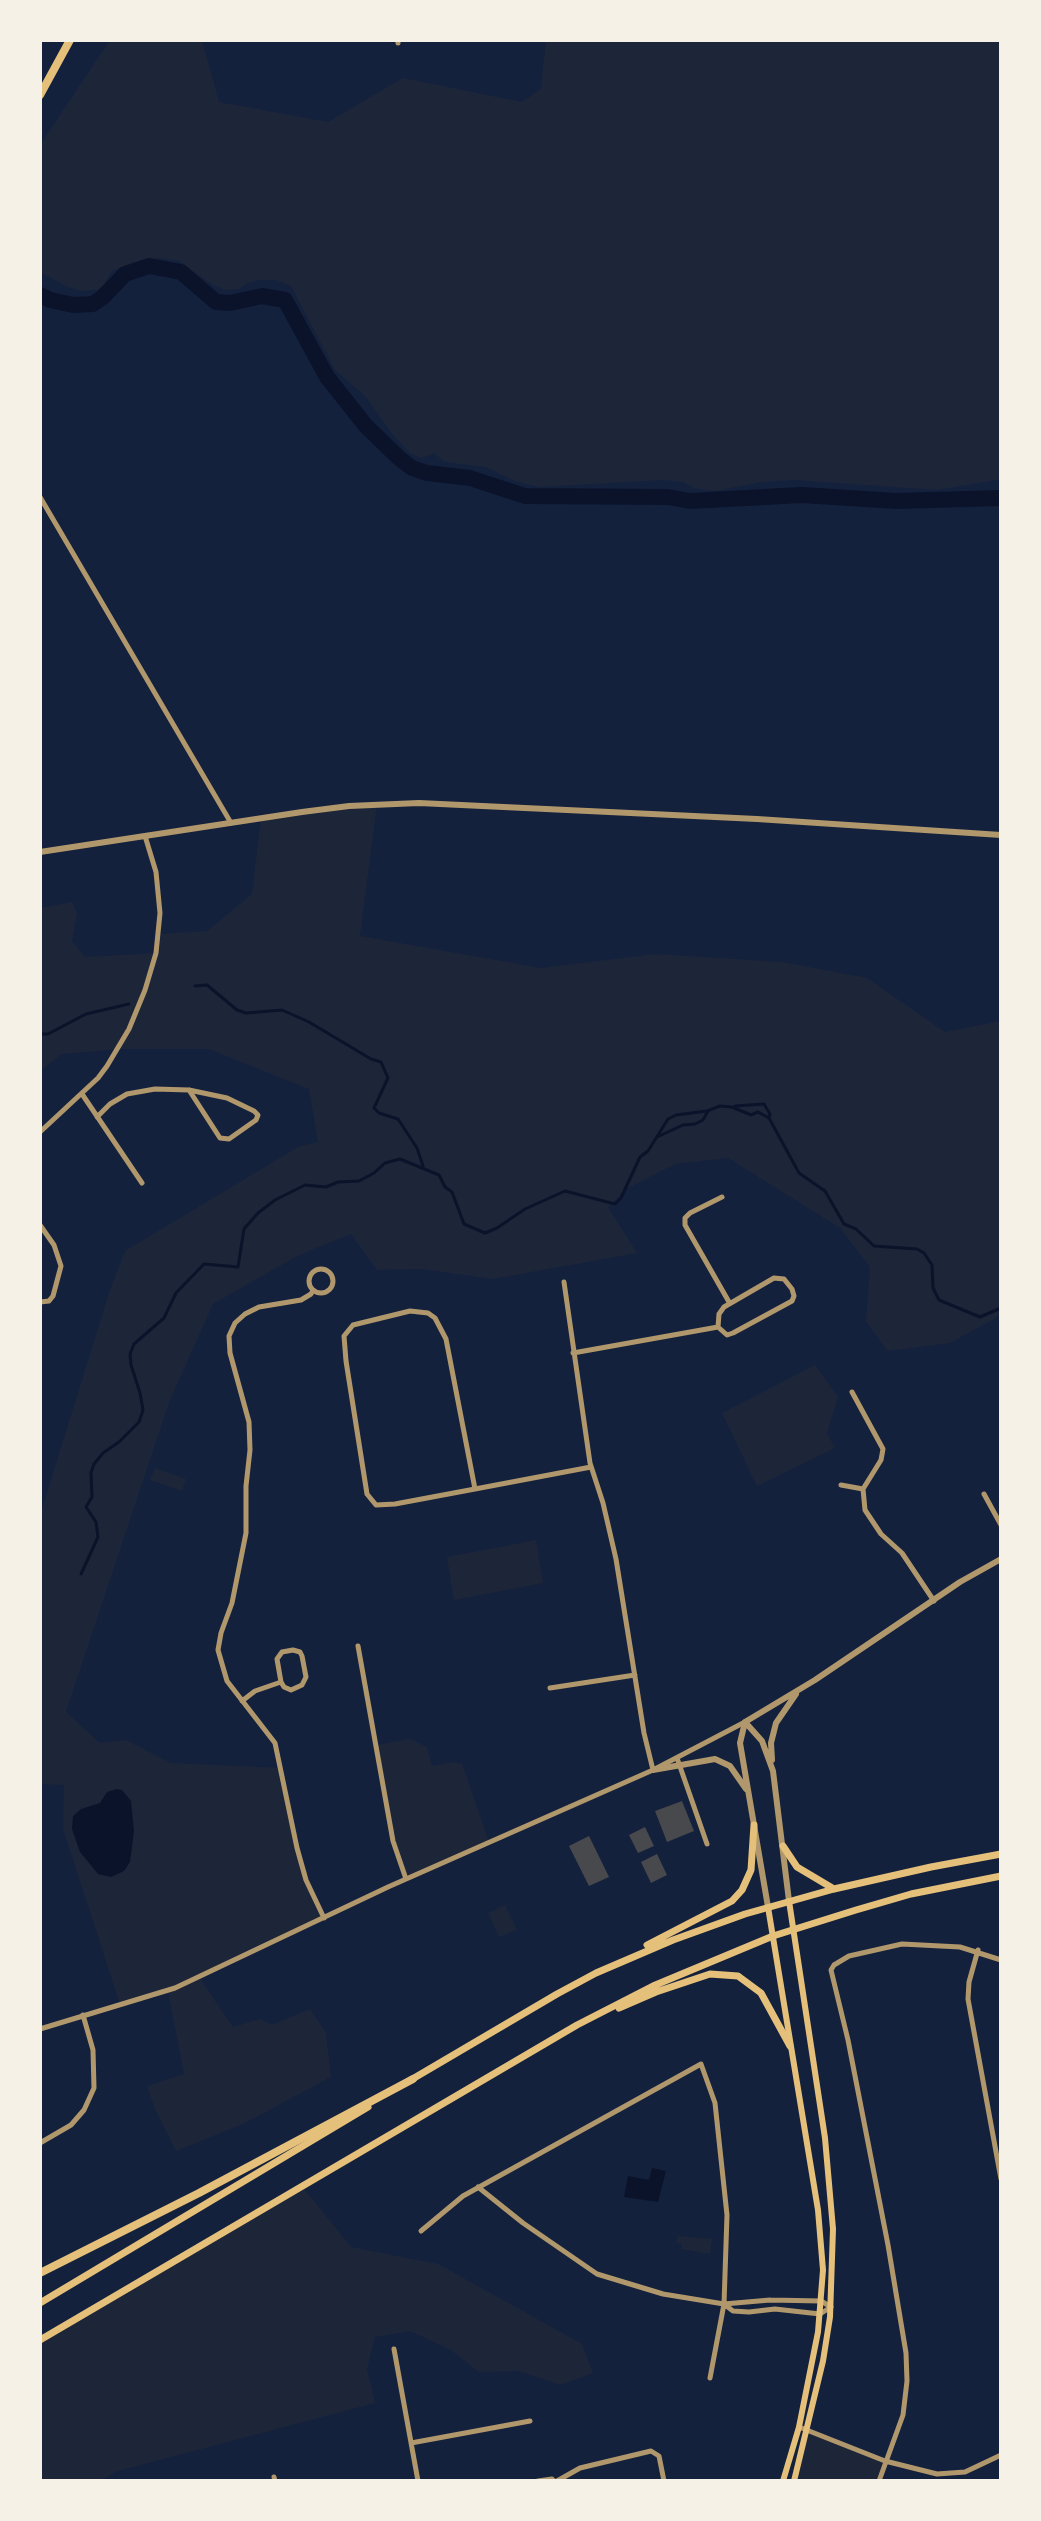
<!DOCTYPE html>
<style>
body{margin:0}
#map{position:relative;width:1041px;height:2521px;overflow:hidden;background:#14213d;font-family:Inter,sans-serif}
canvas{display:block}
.frame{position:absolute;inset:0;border:42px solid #f6f1e7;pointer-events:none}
</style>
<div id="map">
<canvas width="1041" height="2521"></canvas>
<div class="frame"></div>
</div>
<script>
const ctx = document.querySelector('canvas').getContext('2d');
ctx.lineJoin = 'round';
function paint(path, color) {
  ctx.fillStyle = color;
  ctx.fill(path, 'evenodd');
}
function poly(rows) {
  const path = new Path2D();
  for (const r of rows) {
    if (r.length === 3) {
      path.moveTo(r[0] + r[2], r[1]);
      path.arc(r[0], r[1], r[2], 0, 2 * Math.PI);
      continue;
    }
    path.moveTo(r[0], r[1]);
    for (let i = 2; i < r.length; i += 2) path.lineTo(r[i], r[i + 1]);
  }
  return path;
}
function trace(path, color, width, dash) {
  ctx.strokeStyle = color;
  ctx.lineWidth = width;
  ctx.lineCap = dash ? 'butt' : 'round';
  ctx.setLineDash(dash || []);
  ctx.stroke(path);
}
paint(poly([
 [110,40,202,40,219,102,328,122,403,78,522,102,541,89,546,40,1001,40,1001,479,937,490,796,480,762,482,715,491,694,488,683,482,663,480,539,487,515,481,485,467,445,462,434,453,422,458,410,453,393,435,365,396,335,370,291,286,276,280,260,280,247,283,239,289,225,290,213,285,179,261,159,258,142,260,112,271,103,286,97,290,82,291,68,287,40,272,42,265,40,264,40,145],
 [377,804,360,936,541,968,656,954,782,962,867,978,945,1032,1001,1021,1001,1315,950,1343,888,1351,866,1322,870,1267,840,1228,728,1158,675,1164,626,1189,608,1207,637,1253,493,1279,421,1269,377,1270,351,1234,299,1255,213,1304,170,1400,66,1712,100,1743,126,1740,171,1763,282,1768,302,1866,324,1918,199,1977,233,2027,260,2019,272,2025,310,2009,326,2033,331,2077,245,2123,176,2151,155,2109,147,2086,184,2074,168,1991,120,2004,63,1829,64,1785,40,1784,40,1515,110,1290,125,1251,298,1147,318,1142,309,1089,209,1049,119,1049,62,1054,40,1071,40,908,72,902,77,913,72,941,85,957,156,953,159,934,207,931,252,894,261,818],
 [815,1365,838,1397,827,1433,835,1448,757,1486,722,1413],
 [155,1468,186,1479,182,1491,150,1480],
 [536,1540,543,1583,454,1600,447,1557],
 [410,1739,427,1747,432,1766,454,1762,462,1764,489,1842,406,1879,396,1853,376,1745],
 [505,1905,517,1930,499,1937,488,1913],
 [302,2186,351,2247,438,2264,582,2344,593,2373,561,2385,519,2371,479,2372,451,2350,410,2331,375,2337,367,2369,375,2403,118,2471,100,2481,40,2481,40,2340],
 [678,2236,712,2239,710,2254,681,2249,682,2244,676,2243],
 [808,2431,885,2461,880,2481,794,2481]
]), '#1d2539');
paint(poly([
 [117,1789,122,1790,131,1801,134,1831,130,1862,124,1871,111,1877,98,1874,80,1852,72,1829,73,1816,81,1809,100,1803,107,1792],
 [652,2168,666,2171,658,2202,624,2197,628,2176,649,2180]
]), '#0b132b');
trace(poly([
 [195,986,207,985,237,1010,246,1013,282,1010,309,1022,371,1059,381,1062,388,1078,374,1108,379,1113,398,1119,417,1148,423,1166],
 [40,1034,48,1034,86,1014,129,1004],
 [735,1106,764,1104,770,1114,769,1118],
 [657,1137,683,1125,695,1124,703,1120,708,1111],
 [81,1574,98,1537,96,1522,86,1507,92,1497,91,1473,94,1464,103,1453,119,1442,139,1422,143,1410,140,1393,131,1365,130,1354,134,1344,164,1318,176,1293,204,1264,238,1267,244,1229,258,1213,275,1200,305,1185,326,1187,338,1182,359,1181,374,1173,385,1163,400,1159,439,1175,445,1187,452,1192,464,1224,485,1233,497,1228,525,1209,565,1191,615,1204,621,1198,640,1157,648,1151,668,1119,676,1115,707,1111,720,1106,732,1107,751,1115,758,1112,769,1118,799,1173,825,1191,844,1224,856,1229,874,1246,917,1249,924,1253,932,1265,933,1288,939,1300,980,1317,1001,1308]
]), '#0b132b', 3);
trace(poly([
 [40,295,50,300,73,305,93,304,103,297,125,274,149,266,181,272,216,302,230,303,262,296,285,300,327,377,366,426,399,458,412,468,427,473,470,478,525,496,668,497,690,501,802,495,896,501,1001,498]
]), '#0b132b', 16);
paint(poly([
 [682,1801,694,1831,667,1842,655,1811],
 [645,1827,654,1846,638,1853,629,1835],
 [589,1836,609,1877,589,1886,569,1846],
 [657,1854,667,1875,651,1883,641,1862]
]), '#48494c');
trace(poly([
 [398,43,398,40],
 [40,497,231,823],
 [189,1090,227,1098,254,1111,258,1115,256,1120,229,1139,220,1138,189,1090],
 [82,1094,142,1183],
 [97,1117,110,1104,127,1094,155,1089,189,1090],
 [40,1132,98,1078,107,1066,129,1029,145,990,156,953,160,913,156,872,145,836],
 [722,1197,690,1213,685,1218,685,1225,729,1302],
 [40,1225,54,1245,61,1266,53,1296,49,1301,40,1302],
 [321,1281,12],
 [564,1282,590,1463,603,1503,616,1559,644,1733,653,1770],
 [313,1290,311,1294,301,1300,259,1307,245,1314,235,1323,229,1336,230,1353,249,1422,250,1450,246,1486,246,1533,232,1603,221,1633,218,1650,227,1681,275,1743,297,1848,306,1880,324,1918],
 [573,1353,718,1327,727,1335,733,1333,792,1301,794,1296,792,1289,784,1279,774,1278,724,1307,719,1314,718,1327],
 [852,1392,883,1449,881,1460,863,1489,865,1510,881,1534,902,1553,934,1601],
 [841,1485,863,1489],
 [475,1489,446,1339,435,1318,428,1313,410,1311,353,1325,344,1336,346,1361,367,1494,376,1505,395,1504,475,1489,591,1467],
 [984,1494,1001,1525],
 [358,1646,393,1841,406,1879],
 [293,1650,300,1652,302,1656,306,1677,302,1685,291,1690,284,1687,281,1682,277,1659,282,1652,293,1650],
 [550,1688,635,1675],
 [242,1701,255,1691,281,1682],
 [677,1758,707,1844],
 [978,1950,969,1982,968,1999,1001,2179],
 [40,2029,175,1988,388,1887,653,1770,745,1722],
 [40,2143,71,2125,84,2110,94,2088,93,2050,83,2015],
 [478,2187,523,2223,597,2274,663,2294,724,2304],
 [421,2231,463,2196,701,2064,715,2103,727,2215,724,2304,710,2378],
 [770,2300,821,2301,831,2307,820,2314,775,2309,749,2312,733,2311,724,2304,770,2300],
 [394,2349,418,2481],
 [799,2427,885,2461,937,2474,965,2472,1001,2455],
 [411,2443,530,2421],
 [274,2477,275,2481],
 [538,2481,552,2479,554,2481],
 [557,2481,580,2468,651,2451,659,2456,664,2481],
 [879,2481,903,2415,907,2381,906,2353,888,2245,848,2040,831,1970,834,1965,849,1956,902,1944,960,1947,1001,1960]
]), '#b1986c', 5);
trace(poly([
 [40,852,302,812,349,806,419,803,757,819,1001,835],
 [745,1722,815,1680,960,1582,1001,1559],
 [745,1722,762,1741,773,1771,789,1901],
 [745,1722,740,1743,768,1907],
 [772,1760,771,1743,776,1723,796,1694],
 [653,1770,715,1759,730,1766,746,1789]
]), '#b1986c', 6);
trace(poly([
 [789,1901,825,2138,833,2229,830,2317,823,2361,794,2481],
 [768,1907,818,2210,823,2270,818,2332,799,2427,783,2481]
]), '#e5c07b', 6);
trace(poly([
 [783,1846,797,1867,834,1889],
 [647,1945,732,1901,742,1890,751,1870,754,1825],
 [619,2008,656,1992,710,1974,738,1976,761,1993,790,2046],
 [409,2081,557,1994,596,1973,673,1940,745,1914,834,1889,931,1867,1001,1854],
 [40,2303,368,2107],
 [40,2340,577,2025,653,1986,773,1936,856,1910,911,1894,1001,1876]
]), '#e5c07b', 7);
trace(poly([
 [40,95,70,40],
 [40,2273,199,2193,413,2079]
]), '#e5c07b', 8);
</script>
